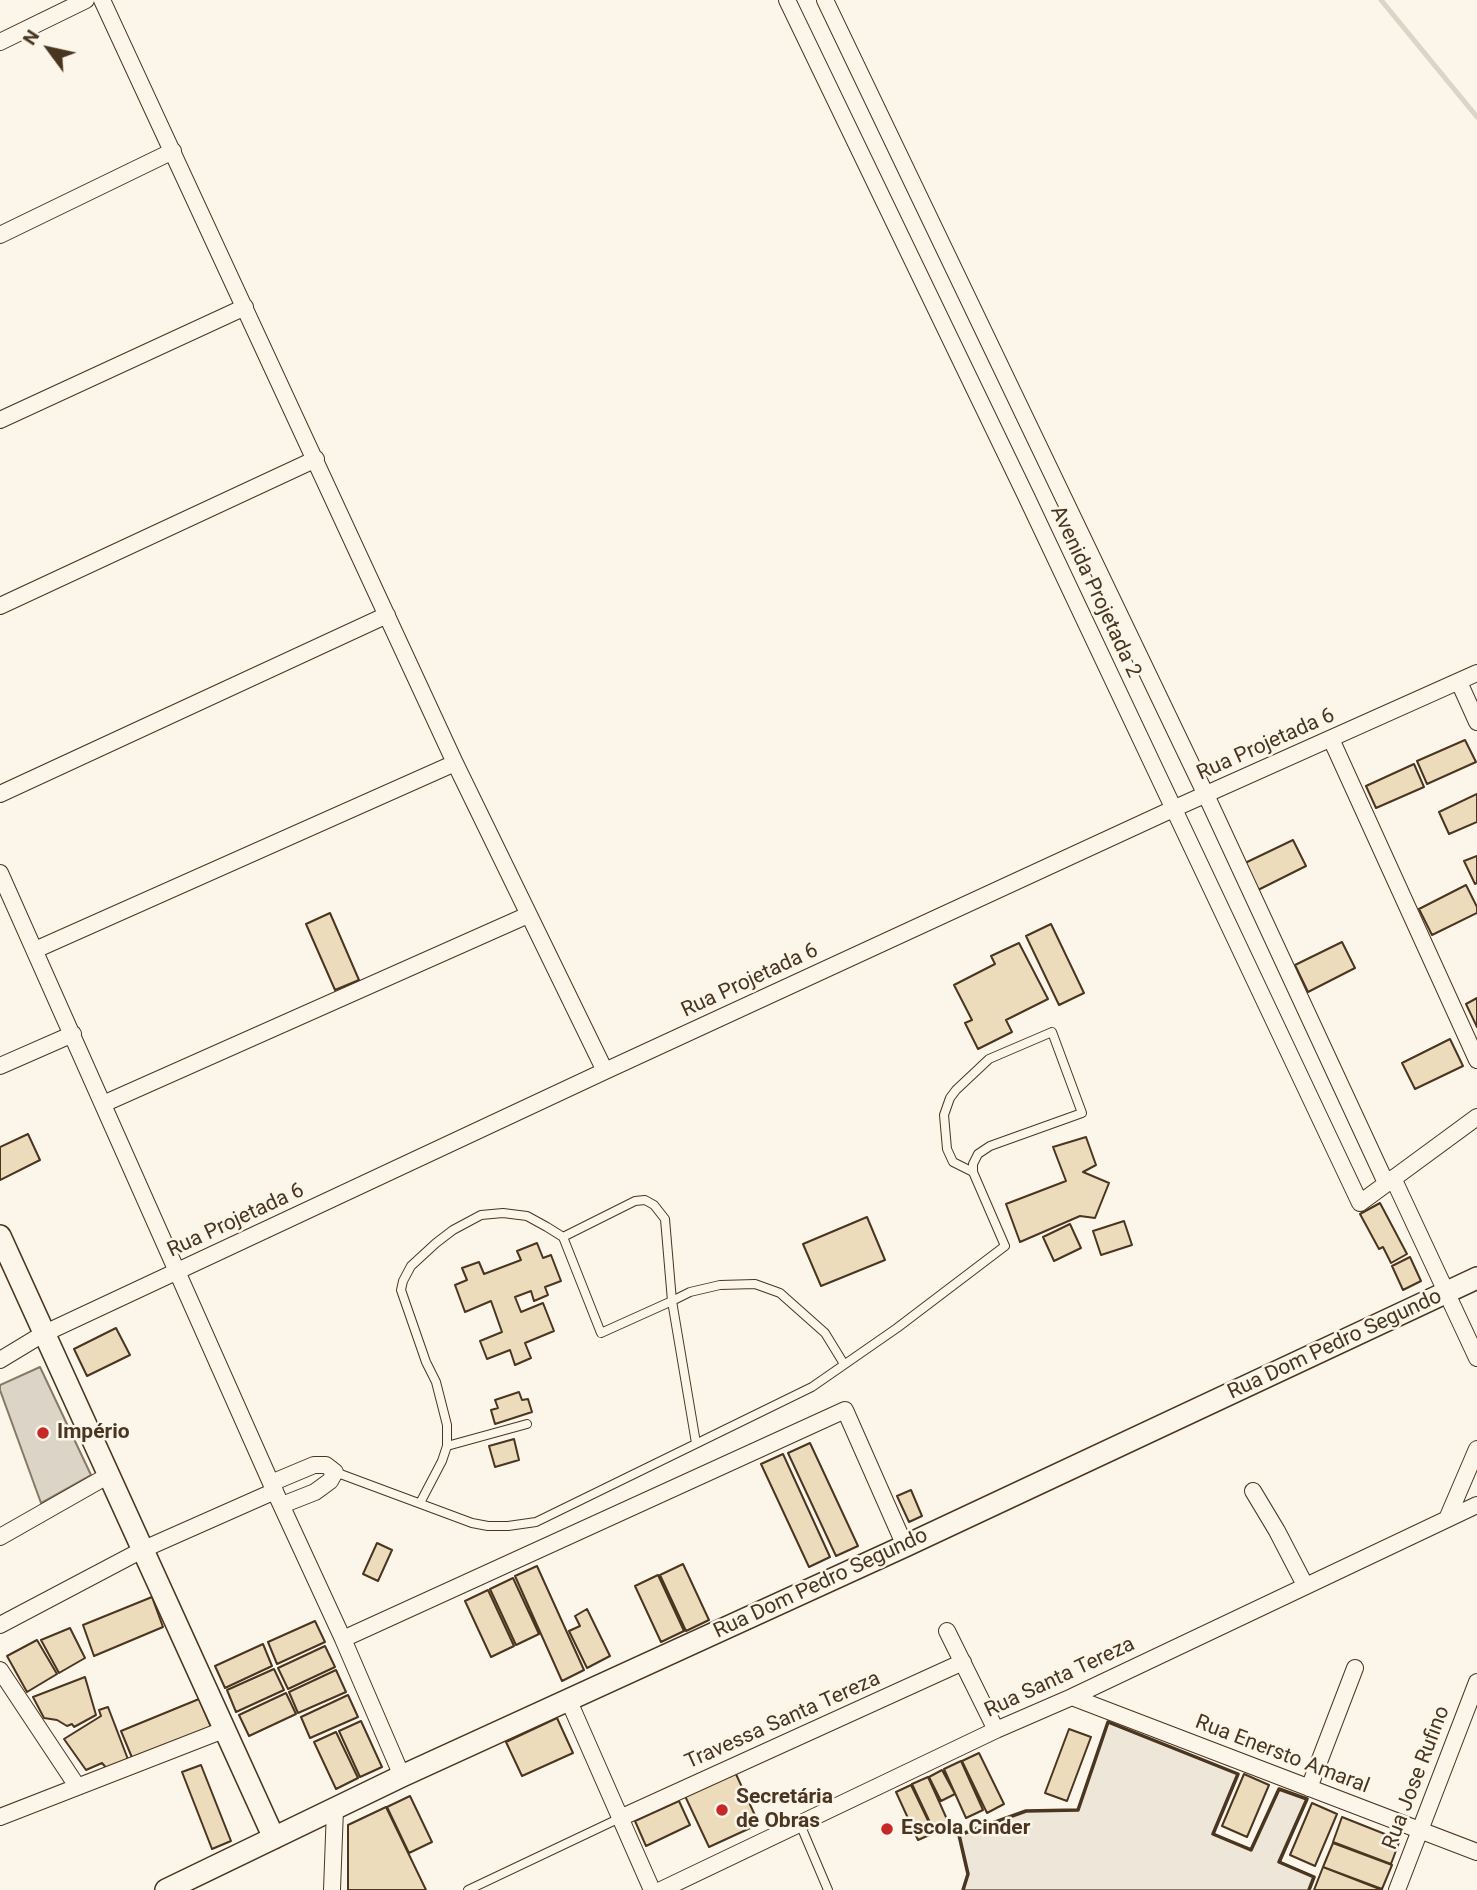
<!DOCTYPE html>
<meta charset="utf-8">
<style>
body{margin:0}
#map{position:relative;width:1477px;height:1890px;overflow:hidden;background:#fbf6e9;font-family:Roboto,sans-serif}
canvas{display:block}
.north{position:absolute;left:14px;top:14px;width:70px;height:70px;-webkit-text-stroke:5px #fbf6e9;paint-order:stroke;rotate:303deg;font-size:19px;font-weight:700;line-height:28px;text-align:center;color:#4a3520}
.north::after{content:'';display:block;margin:auto;width:24px;height:32px;background:#4a3520;clip-path:polygon(50% 0,100% 100%,50% 72%,0 100%)}
</style>
<div id="map">
<canvas width="1477" height="1890"></canvas>
<div class="north">N</div>
</div>
<script>
const ctx = document.querySelector('canvas').getContext('2d');
ctx.lineJoin = 'round';
function paint(path, color) {
  ctx.fillStyle = color;
  ctx.fill(path, 'evenodd');
}
function poly(rows) {
  const path = new Path2D();
  for (const r of rows) {
    path.moveTo(r[0], r[1]);
    for (let i = 2; i < r.length; i += 2) path.lineTo(r[i], r[i + 1]);
  }
  return path;
}
function trace(path, color, width, dash) {
  ctx.strokeStyle = color;
  ctx.lineWidth = width;
  ctx.lineCap = dash ? 'butt' : 'round';
  ctx.setLineDash(dash || []);
  ctx.stroke(path);
}
function drawText(font, color, halo, rows, align = 'center') {
  ctx.font = font + ' Roboto,sans-serif';
  ctx.lineWidth = 5;
  ctx.setLineDash([]);
  ctx.textBaseline = 'middle';
  ctx.strokeStyle = halo;
  ctx.fillStyle = color;
  for (const [text, x, y, turn = 0] of rows) {
    ctx.save();
    ctx.translate(x, y);
    ctx.rotate((+turn || 0) * Math.PI / 180);
    ctx.textAlign = isNaN(turn) ? turn : align;
    if (halo) ctx.strokeText(text, 0, 0);
    ctx.fillText(text, 0, 0);
    ctx.restore();
  }
}
const green = poly([
 [1108,1722,1238,1774,1213,1834,1251,1849,1279,1789,1307,1799,1280,1862,1314,1877,1309,1890,963,1890,968,1874,959,1835,1026,1811,1078,1810,1108,1722]
]);
paint(green, '#ede6d9');
trace(green, '#887966', 2);
const water = poly([
 [40,1367,91,1475,41,1503,0,1390,0,1385,40,1367]
]);
paint(water, '#dcd4c6');
trace(water, '#887966', 2);
trace(poly([
 [1381,0,1477,117]
]), '#dcd4c6', 5);
const building = poly([
 [1465,740,1476,762,1427,784,1417,761,1465,740],
 [1414,764,1424,787,1376,808,1366,786,1414,764],
 [1477,794,1477,822,1449,834,1439,812,1477,794],
 [1293,840,1306,866,1258,890,1245,863,1293,840],
 [1477,856,1477,883,1475,884,1464,861,1477,856],
 [1466,885,1477,907,1477,913,1432,935,1419,909,1466,885],
 [330,913,359,980,335,990,306,924,330,913],
 [1051,924,1084,993,1059,1005,1026,936,1051,924],
 [1342,942,1355,968,1308,992,1295,965,1342,942],
 [1019,943,1048,999,1006,1020,1012,1032,978,1049,965,1023,972,1020,954,985,995,964,991,956,1019,943],
 [1477,998,1477,1027,1466,1004,1477,998],
 [1450,1039,1463,1066,1415,1089,1402,1063,1450,1039],
 [28,1134,40,1160,0,1180,0,1147,28,1134],
 [1086,1137,1096,1165,1083,1172,1109,1183,1095,1218,1080,1216,1020,1242,1006,1204,1066,1181,1053,1147,1086,1137],
 [1380,1203,1407,1254,1391,1263,1383,1247,1379,1249,1360,1214,1380,1203],
 [867,1217,885,1260,821,1286,803,1244,867,1217],
 [1124,1221,1132,1245,1101,1255,1093,1231,1124,1221],
 [1070,1224,1081,1248,1054,1261,1043,1237,1070,1224],
 [537,1243,543,1258,551,1255,561,1281,545,1287,548,1295,534,1301,531,1291,515,1297,521,1312,543,1303,554,1331,525,1343,531,1358,515,1365,510,1350,487,1359,480,1341,502,1332,491,1301,465,1312,455,1285,467,1280,462,1268,479,1262,484,1274,521,1260,517,1251,537,1243],
 [1410,1257,1421,1281,1403,1290,1392,1266,1410,1257],
 [116,1328,130,1355,87,1376,74,1349,116,1328],
 [519,1392,522,1400,528,1399,532,1412,495,1424,491,1410,498,1408,495,1400,519,1392],
 [514,1439,519,1460,495,1467,489,1446,514,1439],
 [810,1443,858,1546,836,1556,788,1453,810,1443],
 [783,1454,830,1557,809,1567,761,1464,783,1454],
 [911,1490,922,1516,909,1522,897,1496,911,1490],
 [377,1543,392,1550,378,1581,363,1574,377,1543],
 [683,1564,709,1620,686,1631,660,1575,683,1564],
 [537,1566,584,1670,562,1681,515,1576,537,1566],
 [658,1575,684,1631,661,1642,635,1586,658,1575],
 [513,1578,539,1634,516,1645,490,1589,513,1578],
 [488,1590,514,1646,491,1657,465,1601,488,1590],
 [152,1597,163,1627,94,1656,83,1625,152,1597],
 [587,1609,610,1656,587,1668,569,1631,580,1626,575,1616,587,1609],
 [315,1621,325,1642,277,1664,268,1642,315,1621],
 [70,1628,85,1658,59,1673,41,1640,70,1628],
 [37,1640,57,1674,27,1692,7,1656,37,1640],
 [263,1644,272,1666,225,1688,215,1666,263,1644],
 [325,1646,335,1667,288,1689,278,1668,325,1646],
 [274,1669,284,1690,236,1712,227,1690,274,1669],
 [336,1670,346,1692,298,1713,289,1692,336,1670],
 [85,1677,96,1715,74,1727,72,1724,67,1726,57,1720,44,1718,33,1697,85,1677],
 [286,1693,296,1714,249,1736,239,1715,286,1693],
 [348,1695,358,1717,310,1738,301,1717,348,1695],
 [199,1699,211,1727,133,1760,121,1731,199,1699],
 [108,1707,129,1762,109,1771,102,1763,86,1770,64,1739,101,1716,99,1710,108,1707],
 [557,1718,573,1753,522,1776,506,1742,557,1718],
 [361,1721,382,1767,360,1777,339,1731,361,1721],
 [1069,1729,1091,1737,1067,1801,1045,1793,1069,1729],
 [336,1732,358,1778,336,1789,314,1742,336,1732],
 [979,1753,1004,1804,987,1813,962,1761,979,1753],
 [961,1761,983,1810,966,1818,944,1769,961,1761],
 [201,1765,231,1841,212,1849,182,1772,201,1765],
 [942,1770,955,1794,941,1801,929,1777,942,1770],
 [735,1772,759,1824,709,1847,685,1796,735,1772],
 [1244,1774,1269,1785,1247,1837,1222,1826,1244,1774],
 [928,1777,950,1826,935,1833,912,1784,928,1777],
 [911,1785,934,1833,918,1840,896,1792,911,1785],
 [410,1796,432,1842,409,1853,387,1807,410,1796],
 [679,1801,690,1825,646,1846,635,1821,679,1801],
 [1312,1803,1337,1814,1315,1866,1290,1855,1312,1803],
 [386,1807,426,1890,348,1890,348,1825,386,1807],
 [1342,1817,1400,1840,1391,1864,1333,1842,1342,1817],
 [1333,1843,1392,1865,1382,1889,1323,1867,1333,1843],
 [1323,1867,1382,1890,1314,1890,1323,1867]
]);
paint(building, '#ecdcbc');
trace(building, '#4a3520', 2);
const service = poly([
 [696,1443,672,1301,690,1292,720,1285,755,1284,780,1293,825,1333,844,1364],
 [447,1446,527,1424],
 [335,1472,472,1523,488,1526,508,1526,536,1522,812,1387,897,1328,1005,1246,973,1172,973,1164,978,1154,990,1146,1082,1113,1052,1032,989,1059,956,1090,950,1098,944,1115,947,1149,953,1162,973,1172],
 [420,1503,442,1461,447,1446,447,1425,436,1382,426,1362,401,1290,403,1281,411,1266,436,1243,453,1230,481,1215,503,1213,527,1216,547,1227,563,1237,601,1333,672,1301,665,1219,654,1205,645,1200,635,1201,563,1237],
 [800,1824,828,1890],
 [468,1890,620,1818]
]);
const minor = poly([
 [102,0,455,763,605,1071],
 [787,0,1026,496,1360,1203,1477,1117],
 [825,0,1206,795,1386,1183],
 [0,42,86,0],
 [0,235,173,151],
 [0,420,245,307],
 [0,606,316,459],
 [1459,682,1477,722],
 [1331,739,1477,1060],
 [0,794,387,615],
 [0,873,271,1483,343,1639,402,1776],
 [35,950,455,763],
 [0,1066,73,1034],
 [103,1104,528,915],
 [1393,1178,1477,1358],
 [0,1360,43,1334,605,1071,1173,809,1477,673],
 [271,1483,314,1465,326,1465,335,1472,330,1481,315,1492,282,1505],
 [1253,1491,1277,1531,1305,1585],
 [1447,1519,1477,1449],
 [0,1537,109,1475],
 [0,1625,144,1549,275,1491],
 [947,1631,996,1730],
 [343,1639,845,1410,905,1546],
 [0,1670,77,1786],
 [1072,1697,1477,1852],
 [568,1699,652,1890],
 [1309,1788,1355,1668],
 [0,1817,226,1729],
 [620,1818,963,1662],
 [332,1890,335,1809],
 [661,1890,996,1730,1072,1697,1477,1505],
 [1397,1890,1477,1682]
]);
const tertiary = poly([
 [0,1236,274,1838],
 [166,1890,402,1776,905,1546,1477,1278]
]);
trace(service, '#4a3520', 10);
trace(minor, '#4a3520', 18);
trace(tertiary, '#4a3520', 24);
trace(service, '#fbf6e9', 8);
trace(minor, '#fbf6e9', 16);
trace(tertiary, '#fbf6e9', 21);
trace(poly([
 [963,1890,968,1874,959,1835,1026,1811,1078,1810,1108,1722,1238,1774,1213,1834,1251,1850,1279,1789,1307,1799,1279,1862,1314,1877,1309,1890]
]), '#4a3520', 3.5);
for (const [x, y, r, color] of [
 [43,1433,7,"#c62828"],
 [722,1810,7,"#c62828"],
 [887,1829,7,"#c62828"]
]) {
  const dot = new Path2D();
  dot.arc(x, y, r, 0, 2 * Math.PI);
  ctx.fillStyle = color;
  ctx.fill(dot);
  trace(dot, '#fbf6e9', 2.5);
}
drawText('21px', '#4a3520', '#fbf6e9', [
 ["Avenida Projetada 2",1095,592,65],
 ["Rua Projetada 6",1266,745,-24],
 ["Rua Projetada 6",750,981,-25],
 ["Rua Projetada 6",236,1221,-25],
 ["Rua Dom Pedro Segundo",1335,1345,-25],
 ["Rua Dom Pedro Segundo",821,1584,-25],
 ["Rua Santa Tereza",1060,1678,-25],
 ["Travessa Santa Tereza",783,1721,-24],
 ["Rua Enersto Amaral",1282,1755,21],
 ["Rua Jose Rufino",1417,1778,-69]
]);
drawText('bold 21px', '#4a3520', '#fbf6e9', [
 ["Império",57,1433],
 ["Secretária",736,1798],
 ["de Obras",736,1822],
 ["Escola Cinder",901,1829]
], 'left');
</script>
